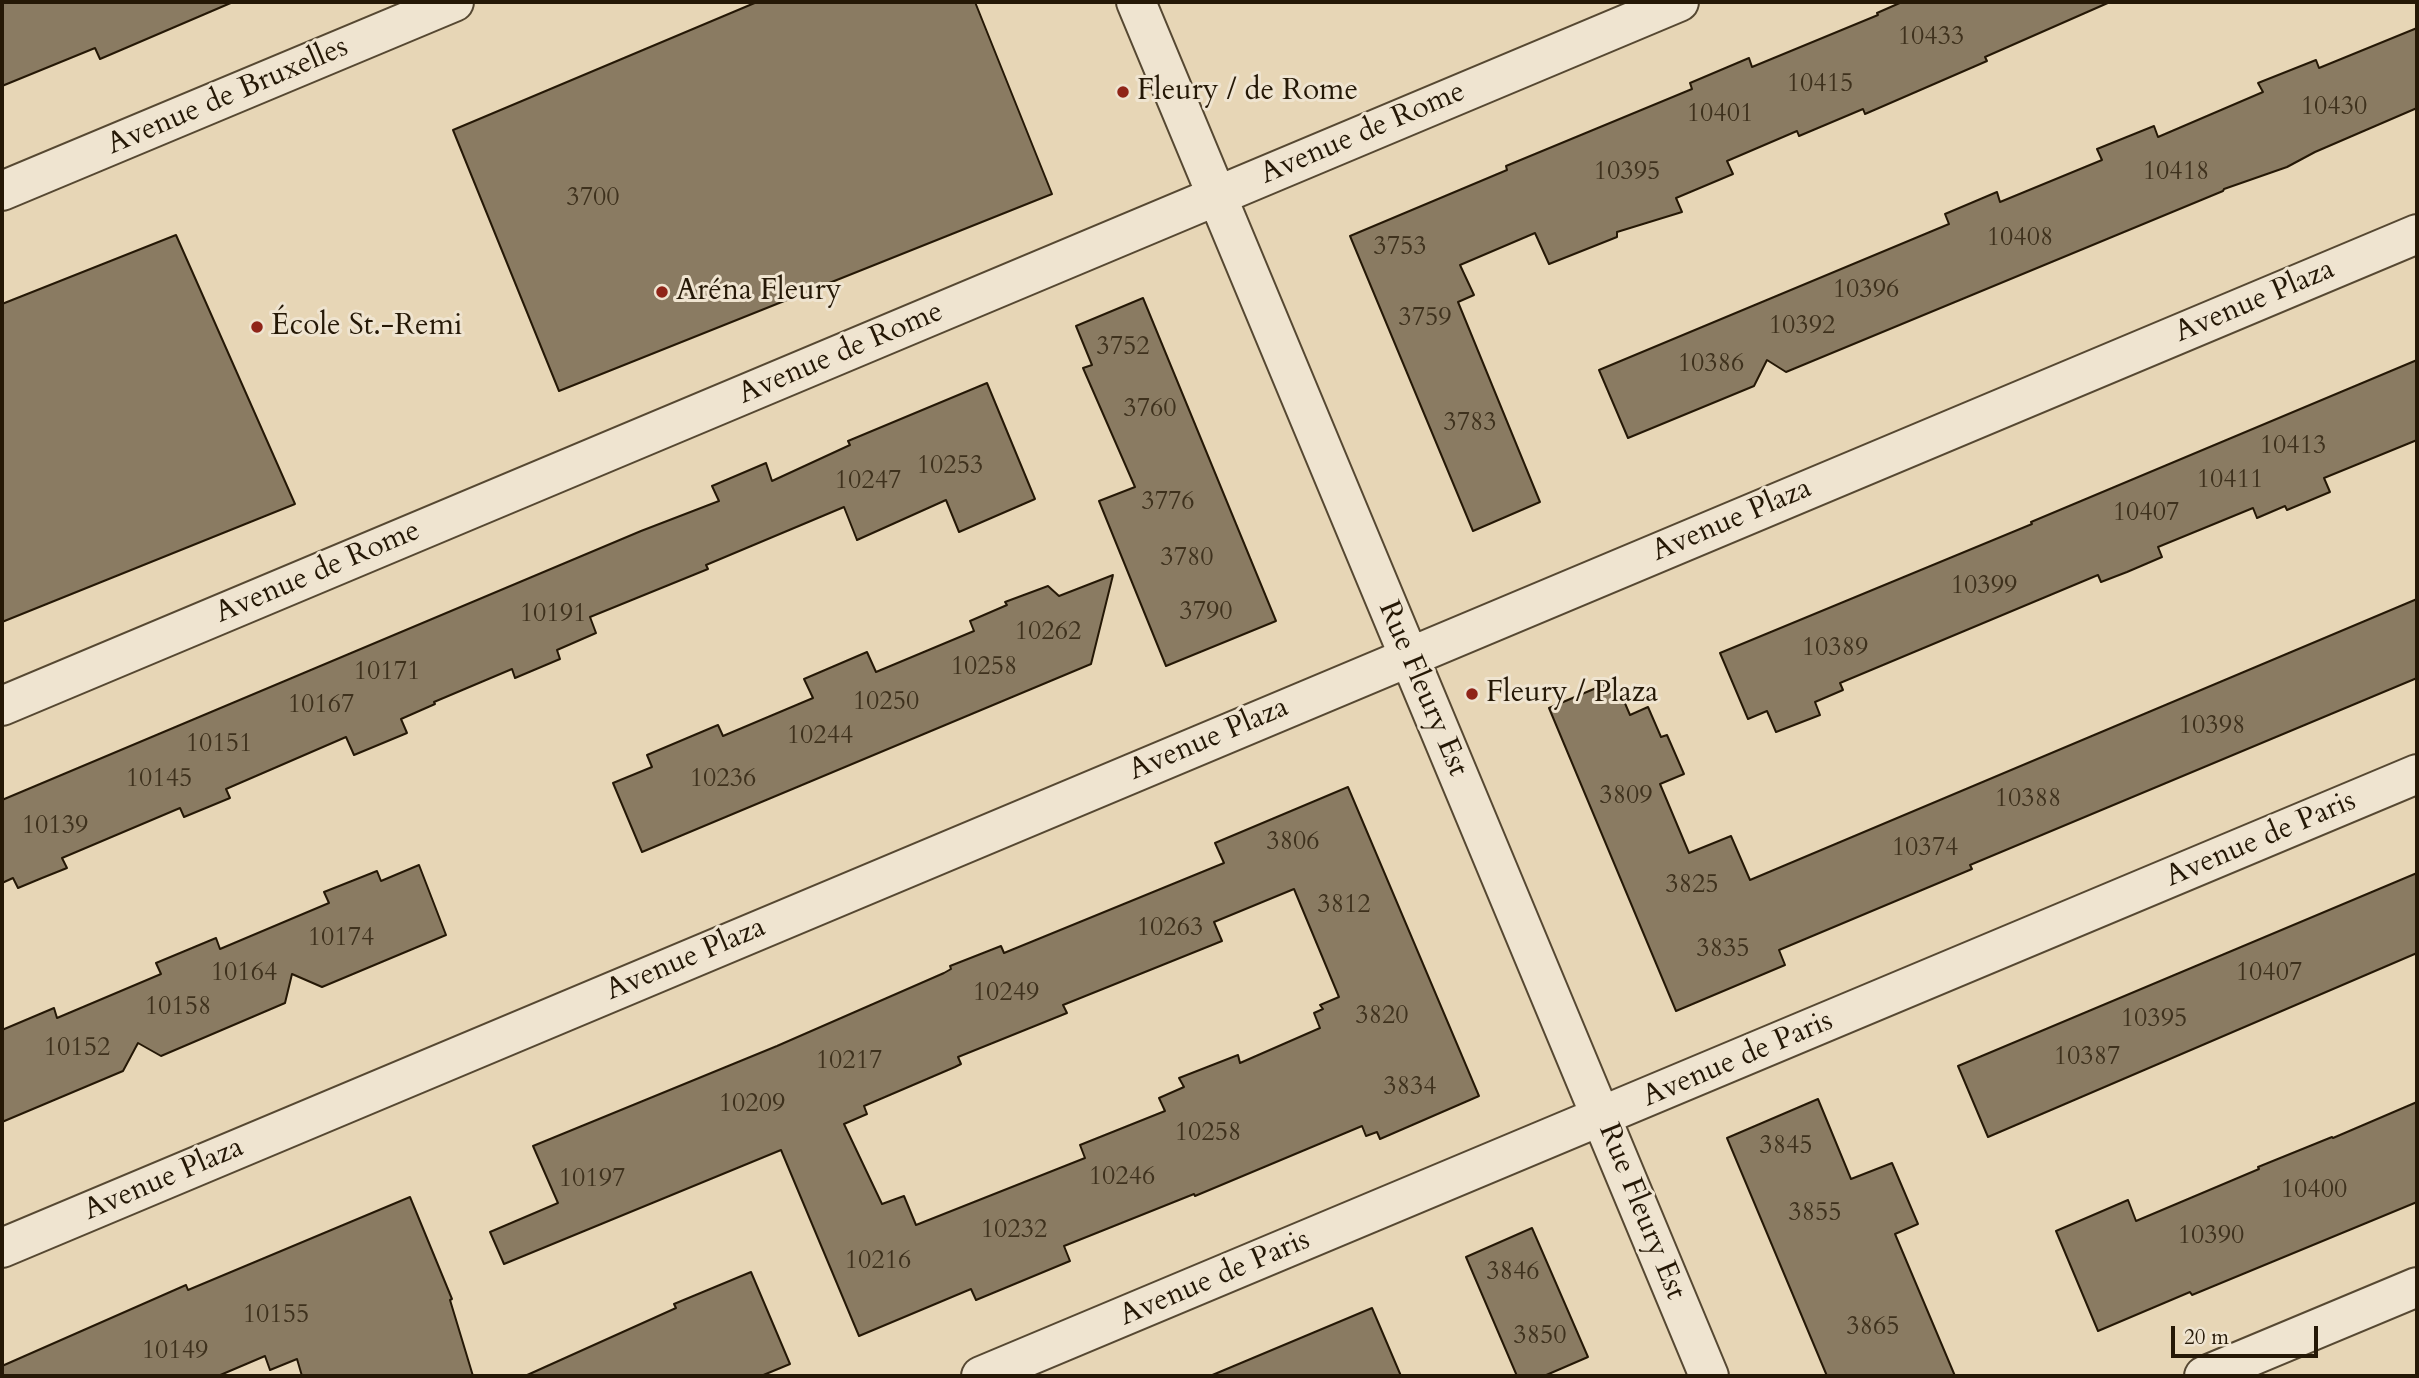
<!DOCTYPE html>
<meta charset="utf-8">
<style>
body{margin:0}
#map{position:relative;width:2419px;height:1378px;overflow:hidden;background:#e7d6b6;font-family:Cardo,serif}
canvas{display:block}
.frame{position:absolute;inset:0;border:4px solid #251806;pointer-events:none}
.scale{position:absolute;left:2171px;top:1326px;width:147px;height:32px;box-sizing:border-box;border:4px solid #251806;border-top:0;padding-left:9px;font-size:21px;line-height:24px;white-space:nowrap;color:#251806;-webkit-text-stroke:5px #efe4d0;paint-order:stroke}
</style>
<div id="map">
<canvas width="2419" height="1378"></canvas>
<div class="frame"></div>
<div class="scale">20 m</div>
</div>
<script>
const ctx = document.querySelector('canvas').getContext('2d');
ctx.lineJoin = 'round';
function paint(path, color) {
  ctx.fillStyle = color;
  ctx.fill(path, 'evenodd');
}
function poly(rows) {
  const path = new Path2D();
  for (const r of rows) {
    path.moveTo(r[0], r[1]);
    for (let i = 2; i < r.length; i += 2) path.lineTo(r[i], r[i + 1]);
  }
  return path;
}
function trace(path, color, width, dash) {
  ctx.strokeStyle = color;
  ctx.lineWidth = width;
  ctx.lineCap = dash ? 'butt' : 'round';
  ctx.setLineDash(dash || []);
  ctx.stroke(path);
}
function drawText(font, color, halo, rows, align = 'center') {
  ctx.font = font + ' Cardo,serif';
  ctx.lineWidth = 6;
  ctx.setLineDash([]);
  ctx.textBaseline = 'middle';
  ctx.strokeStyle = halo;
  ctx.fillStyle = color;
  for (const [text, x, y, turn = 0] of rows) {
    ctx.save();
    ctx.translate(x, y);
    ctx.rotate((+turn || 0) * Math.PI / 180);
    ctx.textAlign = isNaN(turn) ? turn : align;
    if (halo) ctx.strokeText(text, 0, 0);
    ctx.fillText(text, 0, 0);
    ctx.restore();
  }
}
const building = poly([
 [2,2,233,2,100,59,95,48,2,86,2,2],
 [757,2,975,2,1052,194,559,391,453,130,757,2],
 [1902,2,2110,2,1985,57,1987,61,1865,114,1863,109,1799,136,1797,131,1727,161,1733,174,1676,198,1682,212,1617,232,1617,237,1549,264,1535,233,1460,265,1474,295,1458,302,1540,502,1473,531,1350,236,1507,170,1506,166,1692,89,1690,83,1749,58,1752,67,1878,15,1877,13,1902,2],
 [2417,28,2417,108,2315,152,2287,167,2224,189,2223,191,1786,372,1767,360,1754,386,1628,438,1599,370,1949,224,1945,214,1997,192,2000,202,2102,160,2097,149,2154,126,2158,137,2263,92,2258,83,2316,60,2319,68,2417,28],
 [176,235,295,504,2,622,2,304,176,235],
 [1143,298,1276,621,1166,666,1099,501,1135,487,1083,368,1092,365,1076,326,1143,298],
 [2417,360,2417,440,2324,478,2330,492,2287,510,2285,506,2257,518,2253,508,2158,547,2162,557,2127,572,2101,582,2098,575,1840,683,1843,690,1815,702,1820,715,1776,732,1767,711,1748,719,1720,653,2032,524,2031,522,2417,360],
 [987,383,1035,499,959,532,946,500,857,540,844,507,706,565,708,569,590,617,596,633,557,650,560,659,515,678,512,669,434,702,435,704,401,719,407,733,354,755,346,737,226,789,230,798,184,817,180,808,62,858,67,868,42,878,18,888,13,878,2,883,2,800,641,531,719,501,712,486,766,463,772,481,850,445,848,441,987,383],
 [1113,575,1091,664,642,852,613,783,652,767,647,755,718,725,723,736,813,698,804,679,867,652,876,672,974,631,970,621,1007,605,1005,602,1048,586,1059,596,1113,575],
 [2417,599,2417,678,1970,865,1972,869,1779,950,1785,965,1676,1011,1549,708,1615,680,1630,715,1648,707,1661,737,1667,735,1684,774,1660,784,1689,853,1731,836,1750,880,2417,599],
 [1348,787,1479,1096,1380,1139,1377,1132,1366,1136,1362,1126,1195,1196,1194,1194,1064,1246,1070,1261,976,1300,971,1289,859,1336,781,1150,504,1264,490,1232,558,1203,533,1146,777,1046,944,973,951,969,950,966,1001,946,1004,953,1224,863,1215,843,1348,787],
 [1294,889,1339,997,1320,1005,1323,1009,1314,1013,1320,1028,1240,1063,1238,1055,1179,1078,1184,1087,1159,1098,1165,1111,1080,1145,1085,1158,916,1225,904,1196,882,1204,844,1124,867,1114,864,1106,955,1067,961,1064,958,1057,1067,1013,1063,1005,1222,941,1214,922,1294,889],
 [419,865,446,935,322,987,292,974,285,1003,161,1056,138,1043,123,1071,2,1122,2,1030,54,1008,57,1018,161,974,156,963,216,938,220,949,291,919,329,903,324,892,377,871,381,881,419,865],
 [2417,873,2417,953,1988,1137,1958,1066,2417,873],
 [1818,1099,1851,1179,1892,1163,1918,1224,1895,1234,1955,1376,1827,1376,1727,1138,1818,1099],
 [2417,1102,2417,1202,2192,1295,2190,1292,2098,1331,2056,1231,2128,1200,2136,1221,2259,1169,2258,1167,2332,1137,2333,1138,2417,1102],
 [410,1197,452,1299,450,1300,473,1376,302,1376,297,1359,270,1370,265,1356,218,1376,2,1376,2,1366,186,1285,188,1290,410,1197],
 [1532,1228,1588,1357,1544,1376,1517,1376,1466,1257,1532,1228],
 [751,1272,790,1364,761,1376,525,1376,676,1308,674,1304,751,1272],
 [1372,1308,1401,1376,1210,1376,1372,1308]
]);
paint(building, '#8a7b62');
trace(building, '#251806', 2);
const minor = poly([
 [1136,2,1709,1376],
 [2,191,454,2],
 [2,706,1679,2],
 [2,1248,2417,234],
 [981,1376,2417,774],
 [2204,1376,2417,1287]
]);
trace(minor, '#564832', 42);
trace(minor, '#efe4d0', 38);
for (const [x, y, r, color] of [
 [1123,92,7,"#8f2418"],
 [662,292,7,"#8f2418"],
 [257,327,7,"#8f2418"],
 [1472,694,7,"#8f2418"]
]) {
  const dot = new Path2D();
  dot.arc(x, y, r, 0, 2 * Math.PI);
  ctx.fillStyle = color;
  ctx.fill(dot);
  trace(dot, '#efe4d0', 2.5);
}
drawText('26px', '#3e311d', null, [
 ["10433",1931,38],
 ["10415",1820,85],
 ["10430",2334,108],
 ["10401",1720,115],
 ["10395",1627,173],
 ["10418",2176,173],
 ["3700",593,199],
 ["10408",2020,239],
 ["3753",1400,248],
 ["10396",1866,291],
 ["3759",1425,319],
 ["10392",1802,327],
 ["3752",1123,348],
 ["10386",1711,365],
 ["3760",1150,410],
 ["3783",1470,424],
 ["10413",2293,447],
 ["10253",950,467],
 ["10411",2230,481],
 ["10247",868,482],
 ["3776",1168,503],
 ["10407",2146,514],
 ["3780",1187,559],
 ["10399",1984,587],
 ["3790",1206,613],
 ["10191",553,615],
 ["10262",1048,633],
 ["10389",1835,649],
 ["10258",984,668],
 ["10171",387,673],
 ["10250",886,703],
 ["10167",321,706],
 ["10398",2212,727],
 ["10244",820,737],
 ["10151",219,745],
 ["10145",159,780],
 ["10236",723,780],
 ["3809",1626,797],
 ["10388",2028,800],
 ["10139",55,827],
 ["3806",1293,843],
 ["10374",1925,849],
 ["3825",1692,886],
 ["3812",1344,906],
 ["10263",1170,929],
 ["10174",341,939],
 ["3835",1723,950],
 ["10164",244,974],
 ["10407",2269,974],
 ["10249",1006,994],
 ["10158",178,1008],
 ["3820",1382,1017],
 ["10395",2154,1020],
 ["10152",77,1049],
 ["10387",2087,1058],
 ["10217",849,1062],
 ["3834",1410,1088],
 ["10209",752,1105],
 ["10258",1208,1134],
 ["3845",1786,1147],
 ["10246",1122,1178],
 ["10197",592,1180],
 ["10400",2314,1191],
 ["3855",1815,1214],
 ["10232",1014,1231],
 ["10390",2211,1237],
 ["10216",878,1262],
 ["3846",1513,1273],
 ["10155",276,1316],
 ["3865",1873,1328],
 ["3850",1540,1337],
 ["10149",175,1352]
]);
drawText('30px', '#251806', '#efe4d0', [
 ["Fleury / de Rome",1137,92],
 ["Aréna Fleury",676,292],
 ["École St.-Remi",271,327],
 ["Fleury / Plaza",1486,694]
], 'left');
drawText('30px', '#251806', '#efe4d0', [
 ["Avenue de Bruxelles",228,97,-23],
 ["Avenue de Rome",1363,134,-23],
 ["Avenue Plaza",2255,302,-23],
 ["Avenue de Rome",841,354,-23],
 ["Avenue Plaza",1732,521,-23],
 ["Avenue de Rome",318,573,-23],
 ["Rue Fleury Est",1422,689,67],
 ["Avenue Plaza",1209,740,-23],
 ["Avenue de Paris",2261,840,-23],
 ["Avenue Plaza",686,960,-23],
 ["Avenue de Paris",1738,1060,-23],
 ["Avenue Plaza",164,1180,-23],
 ["Rue Fleury Est",1641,1212,68],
 ["Avenue de Paris",1215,1279,-23]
]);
</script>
